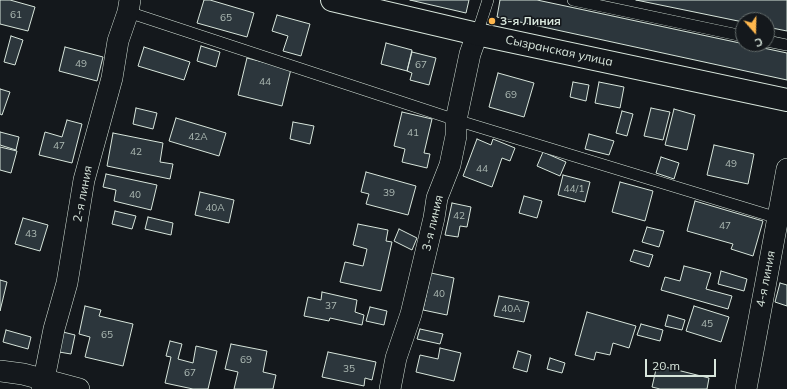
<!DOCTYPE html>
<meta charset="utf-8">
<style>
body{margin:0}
#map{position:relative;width:787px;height:389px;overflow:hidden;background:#14181c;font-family:Mulish,sans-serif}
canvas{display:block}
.north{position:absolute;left:735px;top:12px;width:40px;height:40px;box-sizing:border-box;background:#14181c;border:1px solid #626a69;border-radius:50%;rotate:160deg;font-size:11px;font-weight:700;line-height:16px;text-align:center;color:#d8e6dc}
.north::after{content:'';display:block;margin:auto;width:14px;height:18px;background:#ffb74d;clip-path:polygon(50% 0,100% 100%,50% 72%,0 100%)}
.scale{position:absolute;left:645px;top:359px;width:71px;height:18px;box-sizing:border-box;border:2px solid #d8e6dc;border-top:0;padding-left:5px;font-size:12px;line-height:14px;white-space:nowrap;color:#d8e6dc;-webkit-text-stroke:3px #14181c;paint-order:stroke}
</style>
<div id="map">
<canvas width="787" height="389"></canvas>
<div class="north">С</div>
<div class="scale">20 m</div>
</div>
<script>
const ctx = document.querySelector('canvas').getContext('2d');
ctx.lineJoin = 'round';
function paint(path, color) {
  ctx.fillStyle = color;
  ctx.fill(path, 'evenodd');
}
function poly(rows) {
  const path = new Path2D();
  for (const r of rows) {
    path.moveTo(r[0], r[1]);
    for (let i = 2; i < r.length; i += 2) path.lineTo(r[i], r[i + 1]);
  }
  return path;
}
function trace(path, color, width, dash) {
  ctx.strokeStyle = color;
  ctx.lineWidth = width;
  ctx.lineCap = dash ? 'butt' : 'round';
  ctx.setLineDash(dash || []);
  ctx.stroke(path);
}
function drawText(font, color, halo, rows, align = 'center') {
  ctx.font = font + ' Mulish,sans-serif';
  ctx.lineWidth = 3;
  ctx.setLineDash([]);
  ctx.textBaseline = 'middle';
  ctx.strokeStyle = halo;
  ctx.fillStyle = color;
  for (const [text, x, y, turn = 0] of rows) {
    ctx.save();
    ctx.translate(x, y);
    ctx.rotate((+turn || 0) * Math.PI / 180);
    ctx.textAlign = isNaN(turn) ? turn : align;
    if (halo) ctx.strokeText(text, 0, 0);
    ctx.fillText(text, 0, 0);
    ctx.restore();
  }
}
const building = poly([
 [0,0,10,0,35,7,28,31,0,24,0,0],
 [204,0,210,0,254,13,247,37,197,23,204,0],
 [410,0,469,0,466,13,410,0],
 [500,0,537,0,787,53,787,80,497,17,500,0],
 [636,0,787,0,787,31,767,27,767,20,743,20,743,22,636,0],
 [277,15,310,24,301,56,283,51,288,36,272,31,277,15],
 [11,36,23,40,15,65,4,62,11,36],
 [386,43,412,50,407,71,381,64,386,43],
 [201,46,220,52,216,67,197,61,201,46],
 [65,47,103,57,97,81,59,71,65,47],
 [144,47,190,62,184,80,138,66,144,47],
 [412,52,436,58,429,85,410,80,412,73,407,71,412,52],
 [247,58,291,69,282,106,238,95,247,58],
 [498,73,534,83,524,117,489,107,498,73],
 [573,82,589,85,586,101,570,97,573,82],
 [599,82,624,87,620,108,595,103,599,82],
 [0,89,10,92,2,115,0,114,0,89],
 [136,108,157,113,153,129,133,124,136,108],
 [651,108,670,112,663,140,644,136,651,108],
 [674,109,695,115,687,150,665,145,674,109],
 [622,111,633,114,627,136,616,133,622,111],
 [402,112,432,119,424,153,430,154,427,168,402,162,405,149,394,146,402,112],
 [176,118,226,133,219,156,169,141,176,118],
 [67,120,82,124,72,163,39,155,45,132,62,137,67,120],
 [293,122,314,126,310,144,290,139,293,122],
 [0,132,19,137,16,150,0,145,0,132],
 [113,133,163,143,160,162,173,164,170,179,107,166,113,133],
 [589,134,614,141,609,155,585,149,589,134],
 [477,139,491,145,493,139,515,148,510,161,502,158,492,187,463,176,477,139],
 [714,145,754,154,748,184,707,175,714,145],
 [0,147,17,151,11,173,0,170,0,147],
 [543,152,566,162,560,176,537,166,543,152],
 [661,157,679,163,674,179,656,173,661,157],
 [366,172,416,186,408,215,366,204,369,194,361,192,366,172],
 [106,174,157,185,151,210,114,201,116,190,103,187,106,174],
 [563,175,590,182,585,202,558,195,563,175],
 [620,182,653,191,645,221,612,212,620,182],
 [200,192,234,200,229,223,195,215,200,192],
 [524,196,542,201,537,218,519,213,524,196],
 [695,201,763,221,753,256,731,249,733,244,687,231,695,201],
 [452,203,471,207,467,227,460,226,458,237,445,235,452,203],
 [115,211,136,216,132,229,112,224,115,211],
 [148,217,173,223,171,235,145,229,148,217],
 [23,218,48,225,40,251,15,244,23,218],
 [358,224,388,230,386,241,392,242,381,291,340,282,345,262,363,266,367,249,353,245,358,224],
 [647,227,664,231,659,247,642,242,647,227],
 [399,229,417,238,412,250,394,241,399,229],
 [634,250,653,255,649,267,630,261,634,250],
 [684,266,711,273,706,289,732,296,728,309,661,290,665,277,680,281,684,266],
 [721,271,747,279,744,291,718,284,721,271],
 [431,273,454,278,447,315,423,310,431,273],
 [0,280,7,282,0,311,0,280],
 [780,283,787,285,787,306,775,302,780,283],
 [322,292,357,300,355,312,364,315,362,325,330,318,329,321,304,316,308,297,321,300,322,292],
 [499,296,529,302,524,322,494,316,499,296],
 [85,306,101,310,99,316,133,324,123,366,85,357,90,337,79,334,85,306],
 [694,306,729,317,721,342,686,331,694,306],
 [370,307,387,311,384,325,366,321,370,307],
 [587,312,636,326,629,348,613,343,610,355,596,352,594,360,575,355,587,312],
 [668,315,685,320,682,330,665,326,668,315],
 [641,324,663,330,660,341,637,335,641,324],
 [420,329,443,334,440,344,417,339,420,329],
 [6,330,31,337,28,349,3,342,6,330],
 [63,332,75,335,71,354,59,352,63,332],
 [170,341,182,344,178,359,193,363,196,346,217,351,208,389,193,389,165,383,171,357,166,356,170,341],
 [231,344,267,351,263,372,276,375,273,389,234,389,238,372,225,369,231,344],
 [440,348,461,353,454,381,416,372,420,355,438,359,440,348],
 [518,351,531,355,527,372,513,368,518,351],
 [328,352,376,362,372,380,365,378,364,386,322,377,328,352],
 [550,358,565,363,562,373,547,369,550,358],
 [657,365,709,378,707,389,660,389,652,387,657,365]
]);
paint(building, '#2c363c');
trace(building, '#d8e6dc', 1);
const service = poly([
 [573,0,743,36],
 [128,12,456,120,781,219],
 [477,34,488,0],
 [767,41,787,45]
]);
const minor = poly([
 [0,371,23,374,79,389],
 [42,389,54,329,67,283,84,180,112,78,118,41,128,12,130,0],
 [390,389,396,358,411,314,434,218,437,198,450,165,456,136,456,120,470,54,477,34],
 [746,389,787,169]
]);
const tertiary = poly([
 [332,0,477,34,787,100]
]);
trace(service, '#d8e6dc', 12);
trace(minor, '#d8e6dc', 22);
trace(tertiary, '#d8e6dc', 24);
trace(service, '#14181c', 11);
trace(minor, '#14181c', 21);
trace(tertiary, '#14181c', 22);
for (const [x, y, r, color] of [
 [492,21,4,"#ffb74d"]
]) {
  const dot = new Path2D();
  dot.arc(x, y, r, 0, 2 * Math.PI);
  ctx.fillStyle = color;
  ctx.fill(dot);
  trace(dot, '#14181c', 1.5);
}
drawText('10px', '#adbab4', null, [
 ["61",16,15],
 ["65",226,18],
 ["49",81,64],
 ["67",421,65],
 ["44",265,82],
 ["69",511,95],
 ["41",413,133],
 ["42А",198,137],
 ["47",59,146],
 ["42",136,152],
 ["49",731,164],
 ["44",482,169],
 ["44/1",574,189],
 ["39",389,193],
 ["40",135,195],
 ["40А",215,208],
 ["42",459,216],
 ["47",725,226],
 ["43",31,234],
 ["40",439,294],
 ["37",331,306],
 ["40А",511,309],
 ["45",707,324],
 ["65",107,335],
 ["69",246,360],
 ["35",349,369],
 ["67",190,373]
]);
drawText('bold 12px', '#d8e6dc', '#14181c', [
 ["3-я Линия",500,21]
], 'left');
drawText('12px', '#d8e6dc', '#14181c', [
 ["Сызранская улица",559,51,12],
 ["2-я линия",83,194,-79],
 ["3-я линия",433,223,-77],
 ["4-я линия",766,279,-79]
]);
</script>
